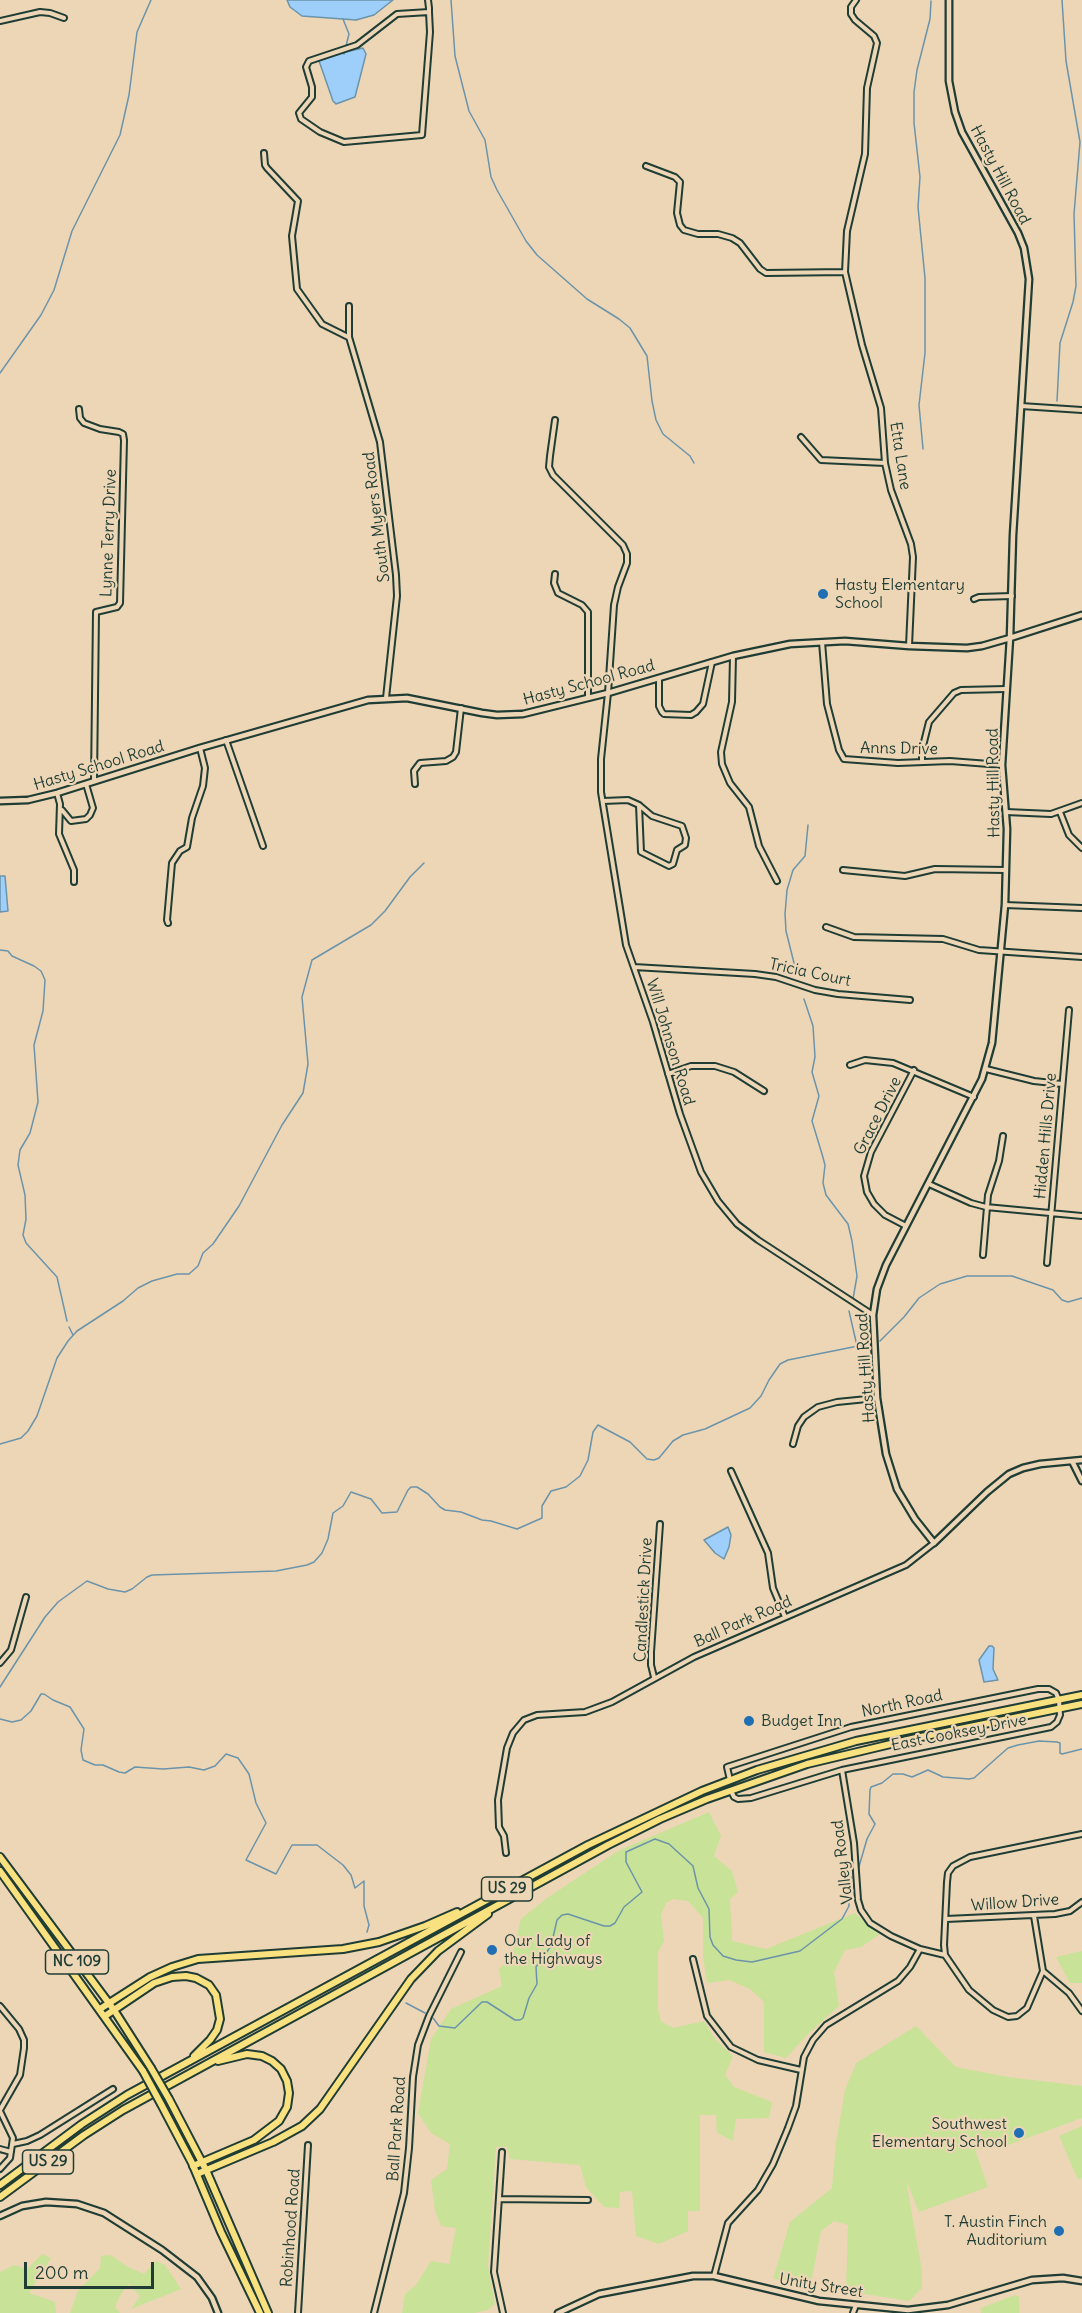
<!DOCTYPE html>
<style>
body{margin:0}
#map{position:relative;width:1082px;height:2313px;overflow:hidden;background:#edd6b6;font-family:Delius,sans-serif}
canvas{display:block}
.scale{position:absolute;left:24px;top:2262px;width:130px;height:27px;box-sizing:border-box;border:3px solid #1f3d34;border-top:0;padding-left:8px;font-size:18px;line-height:21px;white-space:nowrap;color:#1f3d34;-webkit-text-stroke:4px #edd6b6;paint-order:stroke}
</style>
<div id="map">
<canvas width="1082" height="2313"></canvas>
<div class="scale">200 m</div>
</div>
<script>
const ctx = document.querySelector('canvas').getContext('2d');
ctx.lineJoin = 'round';
function paint(path, color) {
  ctx.fillStyle = color;
  ctx.fill(path, 'evenodd');
}
function poly(rows) {
  const path = new Path2D();
  for (const r of rows) {
    path.moveTo(r[0], r[1]);
    for (let i = 2; i < r.length; i += 2) path.lineTo(r[i], r[i + 1]);
  }
  return path;
}
function trace(path, color, width, dash) {
  ctx.strokeStyle = color;
  ctx.lineWidth = width;
  ctx.lineCap = dash ? 'butt' : 'round';
  ctx.setLineDash(dash || []);
  ctx.stroke(path);
}
function drawText(font, color, halo, rows, align = 'center') {
  ctx.font = font + ' Delius,sans-serif';
  ctx.lineWidth = 4.5;
  ctx.setLineDash([]);
  ctx.textBaseline = 'middle';
  ctx.strokeStyle = halo;
  ctx.fillStyle = color;
  for (const [text, x, y, turn = 0] of rows) {
    ctx.save();
    ctx.translate(x, y);
    ctx.rotate((+turn || 0) * Math.PI / 180);
    ctx.textAlign = isNaN(turn) ? turn : align;
    if (halo) ctx.strokeText(text, 0, 0);
    ctx.fillText(text, 0, 0);
    ctx.restore();
  }
}
paint(poly([
 [709,1812,721,1836,714,1856,732,1871,738,1892,730,1899,732,1941,766,1949,855,1913,879,1935,861,1947,845,1950,834,1972,839,2006,809,2033,786,2058,764,2052,764,2002,750,1989,729,1980,707,1983,703,1957,703,1918,688,1901,673,1899,666,1903,661,1915,664,1941,658,1952,658,2009,661,2021,673,2028,704,2021,715,2039,733,2056,725,2075,734,2087,772,2102,769,2118,736,2119,733,2141,717,2133,716,2115,700,2115,700,2211,688,2211,688,2231,659,2244,636,2236,632,2191,620,2192,619,2208,604,2207,586,2187,580,2165,510,2159,507,2147,496,2147,488,2266,495,2304,488,2310,474,2313,402,2313,405,2294,416,2285,431,2261,449,2264,456,2228,441,2226,435,2211,431,2180,447,2169,450,2144,431,2133,418,2113,431,2039,451,2009,502,1986,499,1969,512,1956,521,1919,547,1898,618,1851],
 [1082,1951,1082,1983,1070,1983,1056,1957],
 [916,2026,956,2067,1008,2077,1082,2086,1082,2118,1008,2145,975,2150,988,2187,919,2212,906,2180,922,2271,922,2288,909,2301,846,2291,848,2225,834,2221,821,2231,811,2283,773,2279,790,2222,832,2188,836,2143,845,2090,856,2063],
 [1082,2126,1082,2178,1078,2180,1059,2136],
 [42,2254,51,2258,29,2293,55,2302,56,2313,0,2313,0,2272,14,2265,27,2269],
 [111,2255,128,2267,144,2274,156,2261,165,2265,181,2289,131,2309,140,2296,129,2284,121,2294,115,2307,120,2313,70,2313,78,2291,100,2268,101,2256],
 [1015,2295,1019,2297,1019,2313,981,2313,981,2308]
]), '#c8e298');
const water = poly([
 [287,0,393,0,374,15,356,20,302,16,290,7,287,0],
 [363,48,366,54,355,97,336,104,333,101,318,58,363,48],
 [0,876,5,876,8,911,0,912,0,876],
 [728,1527,731,1535,729,1547,724,1559,715,1553,704,1540,728,1527],
 [989,1646,992,1646,994,1648,993,1669,998,1680,984,1682,979,1660,989,1646]
]);
paint(water, '#9ecefa');
trace(water, '#6b94ab', 1.5);
trace(poly([
 [451,0,455,56,469,111,485,140,491,177,497,190,526,241,537,255,587,299,619,319,630,328,647,356,652,401,656,420,663,434,690,456,694,463],
 [343,19,349,34,344,54],
 [0,373,41,315,54,290,72,231,120,135,129,95,137,32,151,0],
 [1057,401,1060,343,1073,302,1076,286,1074,214,1080,142,1066,61,1062,0],
 [923,449,919,405,925,353,925,278,918,207,920,177,914,123,914,92,917,70,930,19,931,1],
 [0,950,8,951,12,956,34,966,41,971,45,980,43,1011,34,1045,38,1102,30,1133,20,1150,18,1165,25,1195,26,1219,23,1235,26,1243,57,1277,67,1321],
 [796,971,786,931,785,914,787,890,793,870,805,856,808,825],
 [804,999,813,1026,815,1057,812,1072,819,1096,812,1121,822,1154,825,1165,823,1183,826,1195,848,1224,852,1241,857,1276,853,1299],
 [849,1311,857,1346],
 [69,1327,73,1335],
 [880,1341,904,1317,919,1298,940,1284,967,1276,1012,1276,1053,1290,1062,1300,1068,1302,1082,1298],
 [0,1444,21,1438,28,1431,37,1416,57,1358,68,1341,77,1331,123,1301,138,1288,152,1281,177,1274,189,1274,198,1266,203,1253,213,1244,239,1206,282,1125,303,1093,308,1064,302,997,312,960,371,925,385,911,410,877,424,863],
 [0,1687,45,1617,58,1602,87,1581,108,1589,125,1592,132,1589,147,1577,152,1575,276,1571,307,1565,314,1562,322,1553,328,1539,333,1513,343,1506,351,1492,371,1499,382,1513,397,1512,408,1490,411,1487,417,1487,428,1494,440,1507,445,1510,461,1512,482,1520,491,1521,517,1529,542,1518,542,1506,551,1491,566,1487,580,1476,588,1460,593,1432,598,1425,630,1442,647,1459,654,1460,659,1458,673,1441,683,1435,705,1429,750,1408,761,1396,769,1380,780,1364,788,1360,868,1344],
 [0,1719,12,1722,21,1720,31,1711,41,1694,44,1694,53,1700,70,1707,84,1729,81,1750,83,1760,95,1765,103,1765,119,1772,125,1773,135,1767,163,1769,189,1767,204,1770,215,1766,226,1754,238,1758,249,1774,256,1803,266,1823,246,1860,276,1874,292,1845,317,1845,343,1865,351,1875,355,1888,364,1881,364,1906,369,1925,367,1932],
 [858,1870,867,1839,875,1824,869,1814,870,1790,871,1787,882,1783,893,1774,903,1774,912,1777,928,1770,943,1777,969,1779,974,1778,1008,1748,1018,1745,1039,1741,1057,1742,1060,1743,1060,1753,1062,1754,1082,1749],
 [406,2003,425,2013],
 [433,2018,439,2026,455,2028,482,2002,487,2002,515,2020,520,2020,523,2018,529,1998,537,1984,536,1967,551,1946,557,1920,562,1915,568,1914,604,1926,610,1926,615,1923,624,1907,642,1892,626,1862,626,1852,655,1839,669,1844,693,1866,698,1888,709,1909,710,1937,713,1945,723,1956,736,1960,752,1962,800,1951,842,1919,849,1906,848,1888,852,1877]
]), '#6b94ab', 1.5);
const minor = poly([
 [428,0,429,8,429,12,430,32,422,135,344,142,320,132,301,119,299,113,312,97,312,87,306,67,309,61,357,45,397,14,429,12],
 [856,0,851,7,851,14,855,20,874,36,877,43,867,88,865,154,847,231,845,272,862,345,881,408,885,463,891,490,911,544,913,557,909,646],
 [0,21,40,12,50,13,64,18],
 [264,153,265,165,267,168,298,201,292,236,297,289,322,324,348,337],
 [646,166,675,177,680,182,677,213,680,225,684,230,698,234,718,234,732,238,740,243,760,269,766,273,845,272],
 [349,306,349,337,380,442,396,575,397,596,386,698],
 [1021,406,1082,410],
 [79,409,80,418,84,423,100,429,119,432,123,434,124,440,120,603,117,607,96,612,94,781],
 [555,420,550,456,549,467,553,475,623,545,627,554,627,563,618,587,614,605,608,693,601,759,601,792,626,945,653,1022,680,1114,701,1172,718,1201,737,1224,758,1240,873,1315],
 [801,437,821,460,885,463],
 [555,574,554,583,558,593,582,605,588,612,588,698],
 [974,599,979,597,1012,596],
 [822,642,827,704,839,750,844,759,898,763,950,761,1002,765],
 [733,656,732,702,721,752,722,764,730,783,749,807,759,846,777,881],
 [659,678,659,706,662,712,664,714,691,715,696,712,703,704,712,662],
 [226,740,263,846],
 [922,762,922,750,929,722,954,693,961,690,1006,689],
 [415,784,414,771,420,763,446,761,453,757,456,752,461,708],
 [57,793,60,804,59,834,74,870,74,882],
 [603,801,628,800,639,805,652,816,682,826,686,838,685,845,677,850,673,864,669,866,641,852,639,805],
 [62,810,71,821,86,819,90,815,93,808,86,784],
 [1006,812,1051,814,1082,803],
 [1060,812,1069,835,1082,848],
 [843,870,905,876,935,869,1006,870],
 [1005,905,1082,908],
 [168,923,167,920,172,863,180,851,187,847,192,818,203,786,205,768,200,748],
 [826,927,854,937,943,939,979,950,1082,957],
 [634,967,755,974,776,977,815,990,838,994,910,1000],
 [850,1065,865,1060,893,1063,974,1097],
 [986,1069,1034,1081,1062,1084],
 [668,1074,691,1066,715,1066,734,1072,764,1091],
 [929,1184,971,1203,986,1207,1082,1216],
 [906,1226,885,1215,874,1204,867,1192,864,1176,871,1152,914,1070],
 [983,1255,988,1195,999,1161,1003,1136],
 [1047,1263,1069,1010],
 [793,1444,798,1426,804,1417,818,1407,837,1402,877,1398],
 [731,1471,768,1553,773,1588,785,1617],
 [0,1663,11,1650,26,1597],
 [654,1677,651,1665,651,1652,660,1524],
 [842,1770,854,1843,858,1900,861,1910,870,1923,891,1936,920,1949,945,1955,969,1990,993,2010,1008,2017,1017,2016,1027,2008,1043,1971],
 [730,1780,727,1767,851,1727,1038,1689,1049,1689,1056,1693,1059,1700,1060,1715,1057,1722,1051,1727,842,1770,751,1798,738,1799,734,1797,731,1791],
 [506,1853,504,1836,499,1827,498,1800,507,1748,513,1733,524,1720,537,1715,585,1712,612,1702,694,1657,906,1565,934,1543],
 [1034,1916,1043,1971],
 [946,1919,1055,1914,1070,1911,1082,1902],
 [945,1955,944,1945,947,1882,948,1873,953,1866,970,1857,1082,1834],
 [693,1959,707,2016,731,2047,758,2060,801,2070],
 [1043,1971,1069,1993,1082,2011],
 [0,2006,19,2029,24,2040,24,2048,20,2075,0,2110],
 [13,2144,27,2141,40,2135,113,2089],
 [0,2149,11,2152],
 [502,2152,494,2272,503,2313],
 [0,2169,10,2158,13,2138,0,2111],
 [499,2199,588,2200],
 [714,2276,728,2223,758,2190,773,2164,788,2128,796,2106,804,2057,813,2040,826,2025,898,1981,910,1967,920,1949],
 [298,2313,308,2145],
 [374,2313,404,2193,409,2148,413,2077,418,2045,429,2016,461,1952],
 [853,2313,856,2305]
]);
const tertiary = poly([
 [949,0,949,81,955,112,962,132,1018,233,1024,248,1029,279,1013,535,1010,638,1002,765,1007,829,1005,905,992,1043,982,1079,886,1265,877,1289,873,1315,877,1398,886,1454,897,1489,915,1519,934,1543,987,1492,1009,1474,1023,1468,1040,1464,1082,1460],
 [0,801,28,800,57,793,200,748,368,700,407,698,482,713,497,715,523,714,608,693,733,656,790,644,845,641,909,646,967,648,982,646,1010,638,1082,615],
 [1072,1461,1082,1481],
 [0,2216,22,2206,46,2202,77,2204,104,2213,162,2250,197,2277,212,2298,218,2313],
 [558,2313,599,2294,693,2276,714,2276,819,2301,908,2310,948,2305,1032,2280,1063,2278,1082,2281]
]);
const primary = poly([
 [0,1857,114,2010,151,2068],
 [0,1871,143,2071],
 [169,2099,206,2170,268,2313],
 [161,2104,192,2163,221,2232,260,2313]
]);
const trunk = poly([
 [100,2009,150,1977,172,1967,198,1959,343,1949,379,1942,425,1926,457,1912],
 [105,2016,154,1983,172,1977,186,1976,196,1978,209,1985,216,1995,220,2019,217,2030,210,2040,194,2056],
 [193,2166,254,2140,279,2121,287,2107,289,2093,287,2081,281,2069,272,2061,262,2056,247,2054,218,2061],
 [197,2174,273,2142,302,2126,320,2109,411,1979,438,1951,488,1914],
 [0,2185,82,2124,127,2095,588,1845,702,1791,757,1770,856,1741,1082,1695],
 [0,2197,84,2135,123,2110,608,1845,660,1819,707,1799,807,1764,916,1738,1082,1704]
]);
trace(minor, '#1f3d34', 8);
trace(tertiary, '#1f3d34', 9);
trace(primary, '#1f3d34', 10);
trace(trunk, '#1f3d34', 10);
trace(minor, '#edd6b6', 4);
trace(tertiary, '#edd6b6', 4.5);
trace(primary, '#fae180', 6);
trace(trunk, '#fae180', 6);
const primaryBridge = poly([
 [151,2068,169,2099],
 [143,2071,161,2104]
]);
trace(primaryBridge, '#1f3d34', 10, []);
trace(primaryBridge, '#fae180', 6);
for (const [x, y, r, color] of [
 [823,594,6,"#1f6fb2"],
 [749,1721,6,"#1f6fb2"],
 [492,1950,6,"#1f6fb2"],
 [1019,2133,6,"#1f6fb2"],
 [1059,2231,6,"#1f6fb2"]
]) {
  const dot = new Path2D();
  dot.arc(x, y, r, 0, 2 * Math.PI);
  ctx.fillStyle = color;
  ctx.fill(dot);
  trace(dot, '#edd6b6', 2);
}
for (const [x, y, w] of [
 [507,1889,51],
 [77,1962,63],
 [48,2162,51]
]) {
  const box = new Path2D();
  box.roundRect(x - w / 2, y - 12, w, 24, 4.5);
  ctx.fillStyle = '#edd6b6';
  ctx.fill(box);
  trace(box, '#1f3d34', 1.5);
}
drawText('bold 15px', '#1f3d34', null, [
 ["US 29",507,1889],
 ["NC 109",77,1962],
 ["US 29",48,2162]
]);
drawText('16px', '#1f3d34', '#edd6b6', [
 ["Hasty Hill Road",1000,175,62],
 ["Etta Lane",900,456,81],
 ["South Myers Road",377,517,-97],
 ["Lynne Terry Drive",109,533,-88],
 ["Hasty School Road",589,683,-15],
 ["Anns Drive",899,749,1],
 ["Hasty School Road",99,766,-17],
 ["Hasty Hill Road",994,783,-91],
 ["Tricia Court",810,973,12],
 ["Will Johnson Road",670,1042,73],
 ["Grace Drive",878,1116,-63],
 ["Hidden Hills Drive",1046,1136,-85],
 ["Hasty Hill Road",866,1368,-94],
 ["Candlestick Drive",644,1600,-87],
 ["Ball Park Road",743,1622,-24],
 ["North Road",902,1704,-12],
 ["East Cooksey Drive",959,1733,-11],
 ["Valley Road",843,1862,-97],
 ["Willow Drive",1015,1903,-4],
 ["Ball Park Road",397,2129,-86],
 ["Robinhood Road",291,2228,-86],
 ["Unity Street",821,2286,9]
]);
drawText('16px', '#1f3d34', '#edd6b6', [
 ["Hasty Elementary",835,585],
 ["School",835,603],
 ["Budget Inn",761,1721],
 ["Our Lady of",504,1941],
 ["the Highways",504,1959],
 ["Southwest",1007,2124,"right"],
 ["Elementary School",1007,2142,"right"],
 ["T. Austin Finch",1047,2222,"right"],
 ["Auditorium",1047,2240,"right"]
], 'left');
</script>
